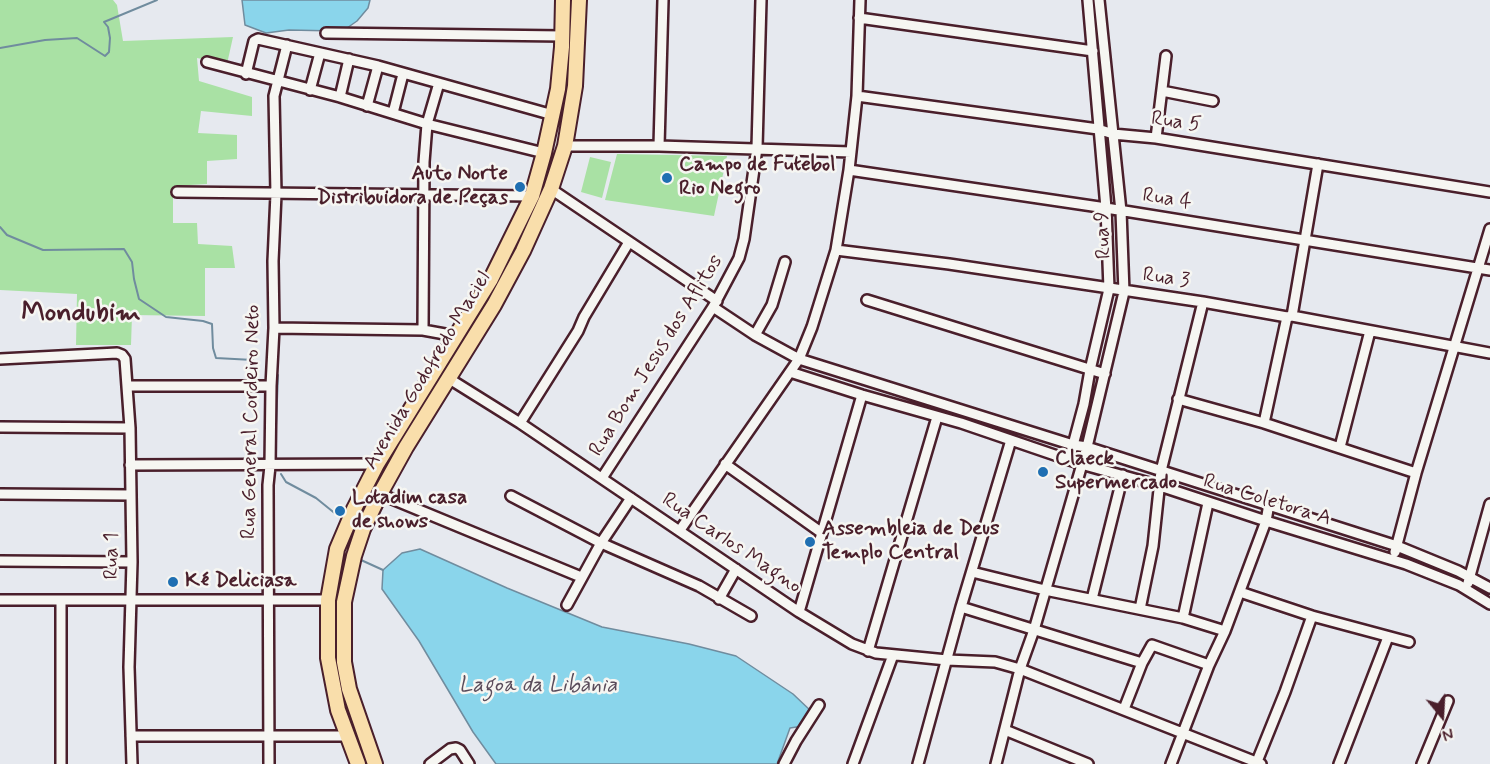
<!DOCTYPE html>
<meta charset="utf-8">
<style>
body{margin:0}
#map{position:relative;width:1490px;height:764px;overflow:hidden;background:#e6e9ef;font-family:Mynerve,sans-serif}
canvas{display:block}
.north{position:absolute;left:1412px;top:686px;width:60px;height:60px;-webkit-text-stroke:4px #f6f6f2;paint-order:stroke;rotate:162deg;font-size:16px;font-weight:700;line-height:24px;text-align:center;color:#4a1f2b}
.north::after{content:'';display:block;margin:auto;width:21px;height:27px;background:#4a1f2b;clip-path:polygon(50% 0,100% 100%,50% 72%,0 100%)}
</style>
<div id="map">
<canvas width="1490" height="764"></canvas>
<div class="north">N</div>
</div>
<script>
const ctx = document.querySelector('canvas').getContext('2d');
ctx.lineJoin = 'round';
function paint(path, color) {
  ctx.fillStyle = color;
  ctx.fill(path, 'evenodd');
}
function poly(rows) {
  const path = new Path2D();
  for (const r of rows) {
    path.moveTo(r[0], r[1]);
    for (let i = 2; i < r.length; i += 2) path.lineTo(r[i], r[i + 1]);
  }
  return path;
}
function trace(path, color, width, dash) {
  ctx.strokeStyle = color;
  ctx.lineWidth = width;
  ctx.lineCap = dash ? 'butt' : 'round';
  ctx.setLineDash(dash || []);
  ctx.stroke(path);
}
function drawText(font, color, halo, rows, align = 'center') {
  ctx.font = font + ' Mynerve,sans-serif';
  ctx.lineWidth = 5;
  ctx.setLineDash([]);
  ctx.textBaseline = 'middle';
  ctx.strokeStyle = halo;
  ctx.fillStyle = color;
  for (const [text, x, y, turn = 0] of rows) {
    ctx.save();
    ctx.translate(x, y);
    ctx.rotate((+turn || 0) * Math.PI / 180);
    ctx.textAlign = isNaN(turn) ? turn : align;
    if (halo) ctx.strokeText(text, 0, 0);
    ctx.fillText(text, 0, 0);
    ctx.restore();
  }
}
paint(poly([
 [0,0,113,0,117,5,123,41,233,37,227,64,197,58,199,81,252,97,252,116,201,111,198,133,237,135,237,159,207,161,207,184,173,186,173,223,197,223,198,244,232,246,235,268,205,268,205,316,132,315,131,345,76,345,77,294,0,290],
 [617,154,727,156,714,216,605,200],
 [590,157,611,162,602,198,581,192]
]), '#a9e1a4');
const water = poly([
 [242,0,370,0,368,8,357,21,347,28,336,31,289,30,266,33,245,25,242,0],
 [420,549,507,588,602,627,689,644,736,656,793,694,812,712,803,726,790,728,777,764,496,764,473,732,419,641,382,589,383,570,402,553,420,549]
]);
paint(water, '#8ad5eb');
trace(water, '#708c9e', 1.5);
trace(poly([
 [0,48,45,40,77,38,105,56,109,52,110,38,108,27,104,22,157,0],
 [0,227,7,235,43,250,124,249,132,262,134,279,139,299,166,317,203,321,212,324,213,348,216,358,253,360],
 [275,451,278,375],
 [281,474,286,482,316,498,337,515],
 [361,560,383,570]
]), '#708c9e', 2);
const street = poly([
 [859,18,1093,51],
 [326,33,563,36],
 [207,62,340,97,427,124,544,153],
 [246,74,254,41,258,39,378,66,553,115],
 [310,90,320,53],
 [1162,91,1213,101],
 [857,96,1098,129,1113,134,1156,138,1490,192],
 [340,97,349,59],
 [367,106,378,66],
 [393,113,403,74],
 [1156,138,1166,56],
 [565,146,659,146,851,152],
 [659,146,663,0],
 [849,170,1106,208,1490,270],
 [551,189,717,301],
 [177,192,532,196],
 [836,250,949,264,1203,302,1287,317,1292,316,1490,353],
 [867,300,1105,374],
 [713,307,755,335,799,359,1073,445,1087,447,1397,546,1458,571,1490,588],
 [1292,316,1318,164],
 [274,328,423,330,456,336],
 [423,330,424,162,427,124,439,83],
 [755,335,772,305,785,262],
 [0,359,117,353,122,355,125,359,130,428,132,562,129,667,132,764],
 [790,372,862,395,961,423,1081,464,1160,486,1266,521,1406,564,1459,585,1490,604],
 [448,378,520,423,799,612,852,644,876,653,947,660,995,662,1020,669,1261,764],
 [127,386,271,386],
 [1178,399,1264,423,1416,473],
 [520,423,578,331,584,317,629,242],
 [1264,423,1287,317],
 [0,427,130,428],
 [1340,447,1370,331],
 [1069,460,1084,404,1090,370,1109,289,1106,208,1088,0],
 [725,464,822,533],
 [130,465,377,464],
 [602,478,713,307,739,258,744,239,757,148,761,0],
 [0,494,131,495],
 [380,494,581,577],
 [511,496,601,543,699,586,751,616],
 [680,530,799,359,812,327,836,250,849,170,857,96,860,0],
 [1395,552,1416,473,1490,229],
 [0,561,132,562],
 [972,572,1045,590,1183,618,1225,631],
 [1468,583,1490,504],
 [1240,592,1312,616,1409,642],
 [719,599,736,569],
 [1092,599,1123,475],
 [0,600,328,600],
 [61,600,61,764],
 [567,605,601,543,631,498],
 [961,607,1142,663],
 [1140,609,1153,546,1161,471,1203,302],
 [799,612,862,395],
 [1183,618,1208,503],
 [868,651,937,417],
 [1124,709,1142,663,1152,645,1209,665],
 [1005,730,1088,764],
 [131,736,346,736],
 [269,764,268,485,270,466,271,386,274,328,273,261,276,194,274,96,287,45],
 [430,764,450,749,456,748,460,750,469,764],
 [784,764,796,741,819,705],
 [853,764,893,655],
 [918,764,961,607,1011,440],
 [996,764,1020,669,1034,630,1087,447,1124,292,1121,211,1099,0],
 [1171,764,1209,665,1225,631,1266,521,1269,504],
 [1256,764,1285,692,1312,616],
 [1339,764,1388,637],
 [1422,764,1448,701]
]);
const primary = poly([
 [358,764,338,710,328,658,328,600,337,549,354,509,377,464,491,279,532,196,544,153,558,89,562,47,563,0],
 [375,764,349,689,344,662,344,602,354,556,363,529,380,494,406,447,494,305,523,251,551,189,565,146,575,86,579,0]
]);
trace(street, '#4a1f2b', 14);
trace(primary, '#4a1f2b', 18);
trace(street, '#f6f6f2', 9);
trace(primary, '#f9deab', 14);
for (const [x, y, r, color] of [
 [667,178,6,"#1f6fb2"],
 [520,187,6,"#1f6fb2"],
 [1043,472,6,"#1f6fb2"],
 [340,511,6,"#1f6fb2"],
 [810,542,6,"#1f6fb2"],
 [173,582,6,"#1f6fb2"]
]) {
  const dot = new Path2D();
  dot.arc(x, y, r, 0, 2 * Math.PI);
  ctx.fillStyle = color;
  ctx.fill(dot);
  trace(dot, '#f6f6f2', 2);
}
drawText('21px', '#4a1f2b', '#f6f6f2', [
 ["Rua 5",1176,123,8],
 ["Rua 4",1167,200,9],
 ["Rua 9",1104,235,-93],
 ["Rua 3",1166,279,8],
 ["Rua Bom Jesus dos Aflitos",657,356,-58],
 ["Avenida Godofredo Maciel",428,371,-59],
 ["Rua General Cordeiro Neto",252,422,-89],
 ["Rua Coletora A",1267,501,17],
 ["Rua Carlos Magno",731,544,34],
 ["Rua 1",113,556,-90]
]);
drawText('bold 21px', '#4a1f2b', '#f6f6f2', [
 ["Campo de Futebol",679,166],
 ["Rio Negro",679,190],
 ["Auto Norte",508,175,"right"],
 ["Distribuidora de Peças",508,199,"right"],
 ["Claeck",1055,460],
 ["Supermercado",1055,484],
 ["Lotadim casa",352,499],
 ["de shows",352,523],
 ["Assembleia de Deus",822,530],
 ["Templo Central",822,554],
 ["Ké Deliciasa",185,582]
], 'left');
drawText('italic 22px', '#5a4c5b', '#f6f6f2', [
 ["Lagoa da Libânia",538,686]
]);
drawText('bold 27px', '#4a1f2b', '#f6f6f2', [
 ["Mondubim",81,314]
]);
</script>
